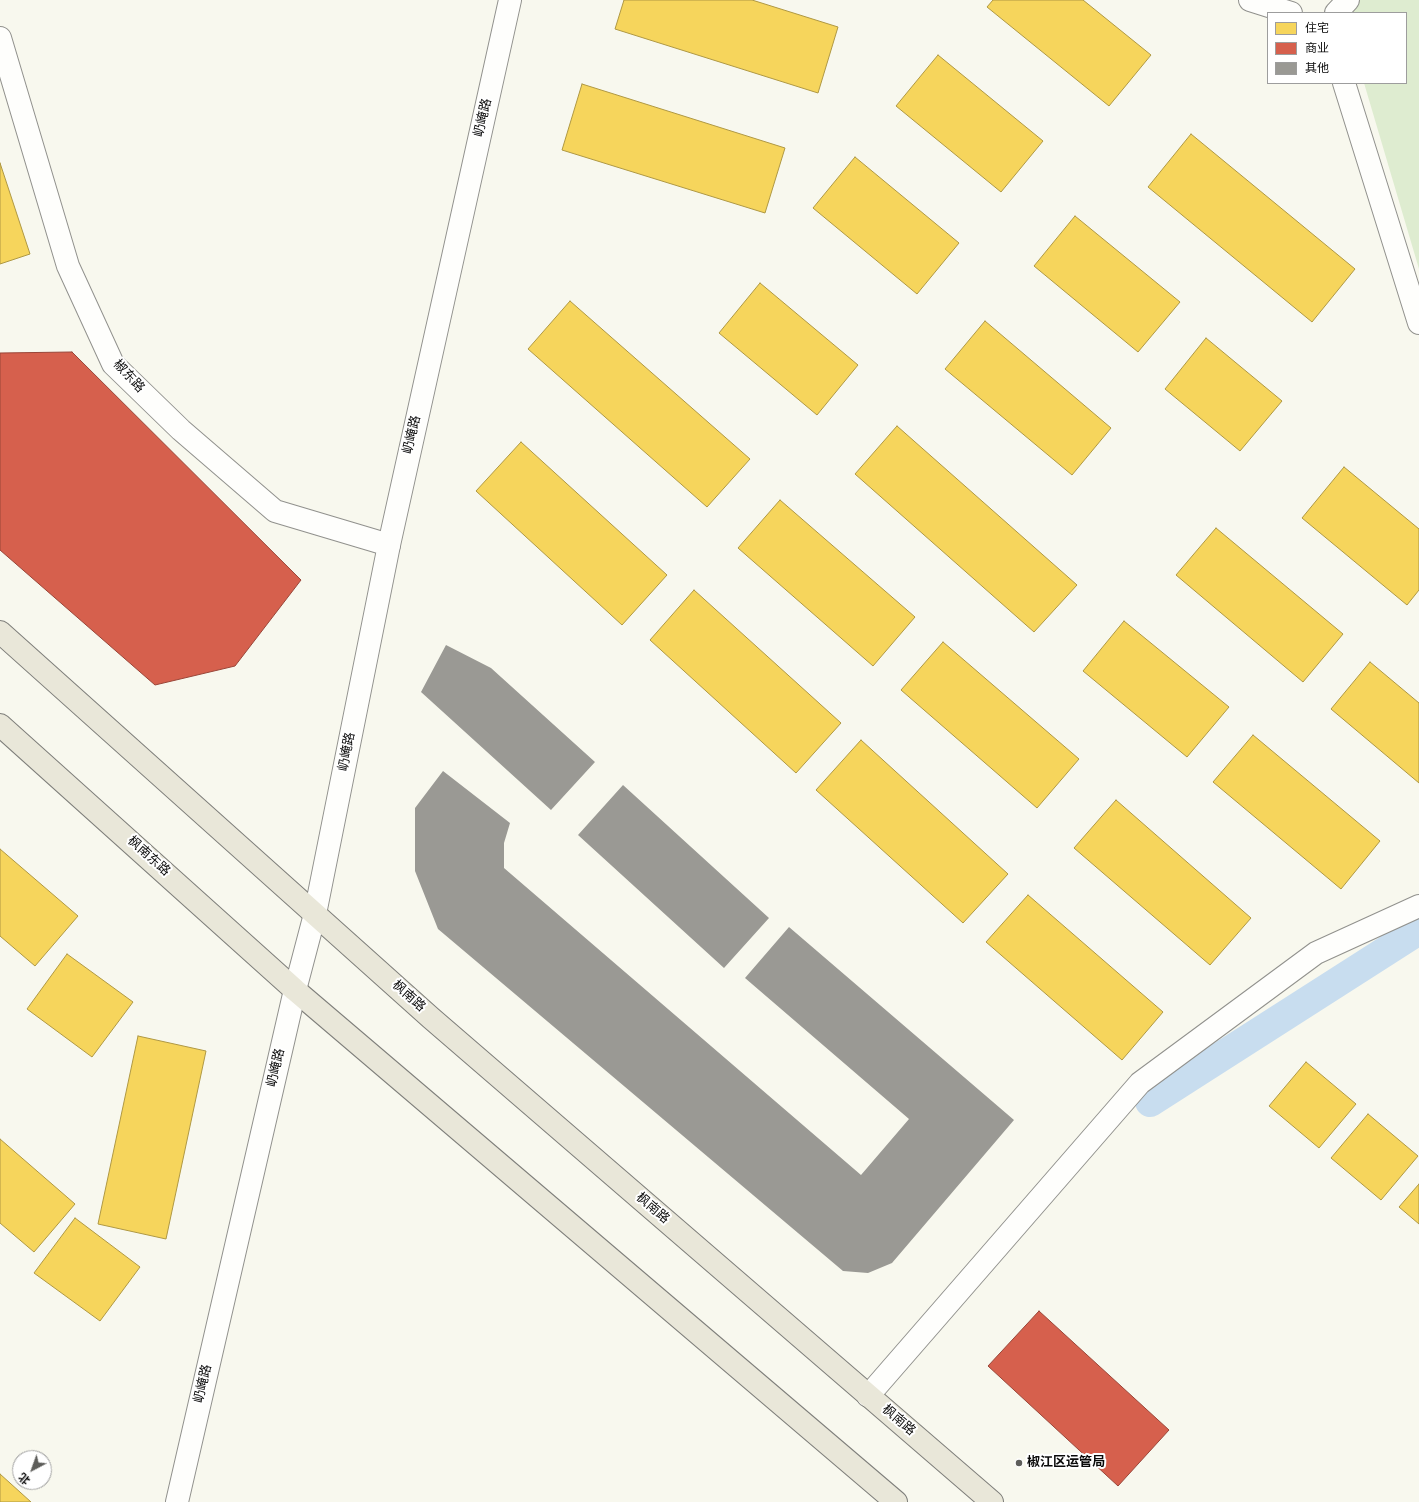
<!DOCTYPE html>
<meta charset="utf-8">
<style>
body{margin:0}
#map{position:relative;width:1419px;height:1502px;overflow:hidden;background:#f8f8ee;font-family:Spectral,"Noto Sans SC",serif}
canvas{display:block}
.legend{position:absolute;left:1267px;top:12px;width:140px;height:72px;box-sizing:border-box;background:#fff;border:1px solid #9d9d9d;margin:0;padding:5px 7px;list-style:none;font-size:12px;color:#0a0a0a}
.legend li{display:flex;align-items:center;gap:8px;height:20px}
.legend b{width:20px;border:1px solid #9d9d9d}
.north{position:absolute;left:12px;top:1450px;width:40px;height:40px;box-sizing:border-box;background:#fff;border:1px solid #9d9d9d;border-radius:50%;rotate:221deg;font-size:11px;font-weight:700;line-height:16px;text-align:center;color:#0a0a0a}
.north::after{content:'';display:block;margin:auto;width:14px;height:18px;background:#5d5d5a;clip-path:polygon(50% 0,100% 100%,50% 72%,0 100%)}
</style>
<div id="map">
<canvas width="1419" height="1502"></canvas>
<ul class="legend">
<li><b style="height:11px;background:#f6d55c"></b>住宅</li>
<li><b style="height:11px;background:#d6604d"></b>商业</li>
<li><b style="height:11px;background:#9a9994"></b>其他</li>
</ul>
<div class="north">北</div>
</div>
<script>
const ctx = document.querySelector('canvas').getContext('2d');
ctx.lineJoin = 'round';
function paint(path, color) {
  ctx.fillStyle = color;
  ctx.fill(path, 'evenodd');
}
function poly(rows) {
  const path = new Path2D();
  for (const r of rows) {
    path.moveTo(r[0], r[1]);
    for (let i = 2; i < r.length; i += 2) path.lineTo(r[i], r[i + 1]);
  }
  return path;
}
function trace(path, color, width, dash) {
  ctx.strokeStyle = color;
  ctx.lineWidth = width;
  ctx.lineCap = dash ? 'butt' : 'round';
  ctx.setLineDash(dash || []);
  ctx.stroke(path);
}
function drawText(font, color, halo, rows, align = 'center') {
  ctx.font = font + ' Spectral,"Noto Sans SC",serif';
  ctx.lineWidth = 4;
  ctx.setLineDash([]);
  ctx.textBaseline = 'middle';
  ctx.strokeStyle = halo;
  ctx.fillStyle = color;
  for (const [text, x, y, turn = 0] of rows) {
    ctx.save();
    ctx.translate(x, y);
    ctx.rotate((+turn || 0) * Math.PI / 180);
    ctx.textAlign = isNaN(turn) ? turn : align;
    if (halo) ctx.strokeText(text, 0, 0);
    ctx.fillText(text, 0, 0);
    ctx.restore();
  }
}
paint(poly([
 [1347,0,1419,0,1419,269,1364,83,1406,83,1406,13,1347,13]
]), '#deecd0');
const homes = poly([
 [624,0,752,0,838,27,818,93,615,29,624,0],
 [993,0,1083,0,1151,55,1109,106,987,7,993,0],
 [938,55,1043,141,1001,192,896,106,938,55],
 [582,84,785,148,765,213,562,150,582,84],
 [1191,134,1355,269,1312,322,1148,187,1191,134],
 [855,157,959,243,917,294,813,208,855,157],
 [0,163,30,254,0,264,0,163],
 [1075,216,1180,302,1138,352,1034,266,1075,216],
 [760,283,858,365,817,415,719,333,760,283],
 [570,301,750,459,707,507,528,349,570,301],
 [985,321,1111,428,1072,475,945,369,985,321],
 [1206,338,1282,401,1240,451,1165,389,1206,338],
 [897,426,1077,585,1034,632,855,474,897,426],
 [521,442,667,575,622,625,476,491,521,442],
 [1344,467,1419,529,1419,590,1407,605,1302,518,1344,467],
 [780,500,915,617,873,666,738,548,780,500],
 [1216,528,1343,634,1303,682,1176,575,1216,528],
 [694,590,841,723,796,773,650,640,694,590],
 [1124,621,1229,707,1187,757,1083,671,1124,621],
 [943,642,1079,759,1037,808,901,690,943,642],
 [1370,662,1419,703,1419,783,1331,709,1370,662],
 [1253,735,1380,841,1341,889,1213,782,1253,735],
 [861,740,1008,874,963,923,816,790,861,740],
 [1116,800,1251,918,1210,965,1074,848,1116,800],
 [0,849,78,916,35,966,0,936,0,849],
 [1028,895,1163,1012,1122,1060,986,942,1028,895],
 [67,954,133,1002,92,1057,27,1009,67,954],
 [138,1036,206,1051,166,1239,98,1224,138,1036],
 [1306,1062,1356,1104,1319,1148,1269,1106,1306,1062],
 [1368,1114,1418,1156,1381,1200,1331,1158,1368,1114],
 [0,1139,75,1204,34,1252,0,1223,0,1139],
 [1419,1184,1419,1224,1399,1207,1419,1184],
 [75,1218,140,1267,100,1321,34,1273,75,1218],
 [0,1474,31,1502,0,1502,0,1474]
]);
paint(homes, '#f6d55c');
trace(homes, '#af9843', 1);
const shops = poly([
 [72,352,301,580,235,666,155,685,0,550,0,353,72,352],
 [1039,1311,1169,1430,1118,1486,988,1366,1039,1311]
]);
paint(shops, '#d6604d');
trace(shops, '#994639', 1);
trace(poly([
 [1150,1102,1419,930]
]), '#c8ddef', 30);
paint(poly([
 [446,645,491,668,595,762,551,810,421,692],
 [443,771,510,823,504,843,504,868,861,1175,909,1119,745,978,789,927,1014,1120,892,1263,868,1273,843,1271,438,929,415,871,415,808],
 [623,785,769,918,724,968,578,835]
]), '#9a9994');
const minor = poly([
 [1250,0,1291,13],
 [1336,13,1348,0],
 [0,38,68,266,113,364,181,430,275,511,389,545],
 [1344,83,1419,323],
 [868,1396,1140,1083,1316,953,1419,906]
]);
const tertiary = poly([
 [177,1502,295,990,315,914,389,545,510,0]
]);
const primary = poly([
 [0,632,431,1018,992,1502],
 [0,725,295,990,896,1502]
]);
trace(minor, '#91918d', 24);
trace(tertiary, '#91918d', 24);
trace(primary, '#7e7e7a', 24);
trace(minor, '#fefefc', 22);
trace(tertiary, '#fefefc', 22);
trace(primary, '#e9e7d9', 22);
for (const [x, y, r, color] of [
 [1019,1463,4,"#5d5d5a"]
]) {
  const dot = new Path2D();
  dot.arc(x, y, r, 0, 2 * Math.PI);
  ctx.fillStyle = color;
  ctx.fill(dot);
  trace(dot, '#fff', 1.5);
}
drawText('13px', '#0a0a0a', '#fff', [
 ["屷崦路",484,118,-77],
 ["椒东路",128,377,47],
 ["屷崦路",413,435,-77],
 ["屷崦路",348,752,-79],
 ["枫南东路",148,857,42],
 ["枫南路",408,997,42],
 ["屷崦路",277,1068,-77],
 ["枫南路",652,1209,41],
 ["屷崦路",204,1384,-77],
 ["枫南路",898,1421,41]
]);
drawText('bold 13px', '#0a0a0a', '#fff', [
 ["椒江区运管局",1027,1463]
], 'left');
</script>
